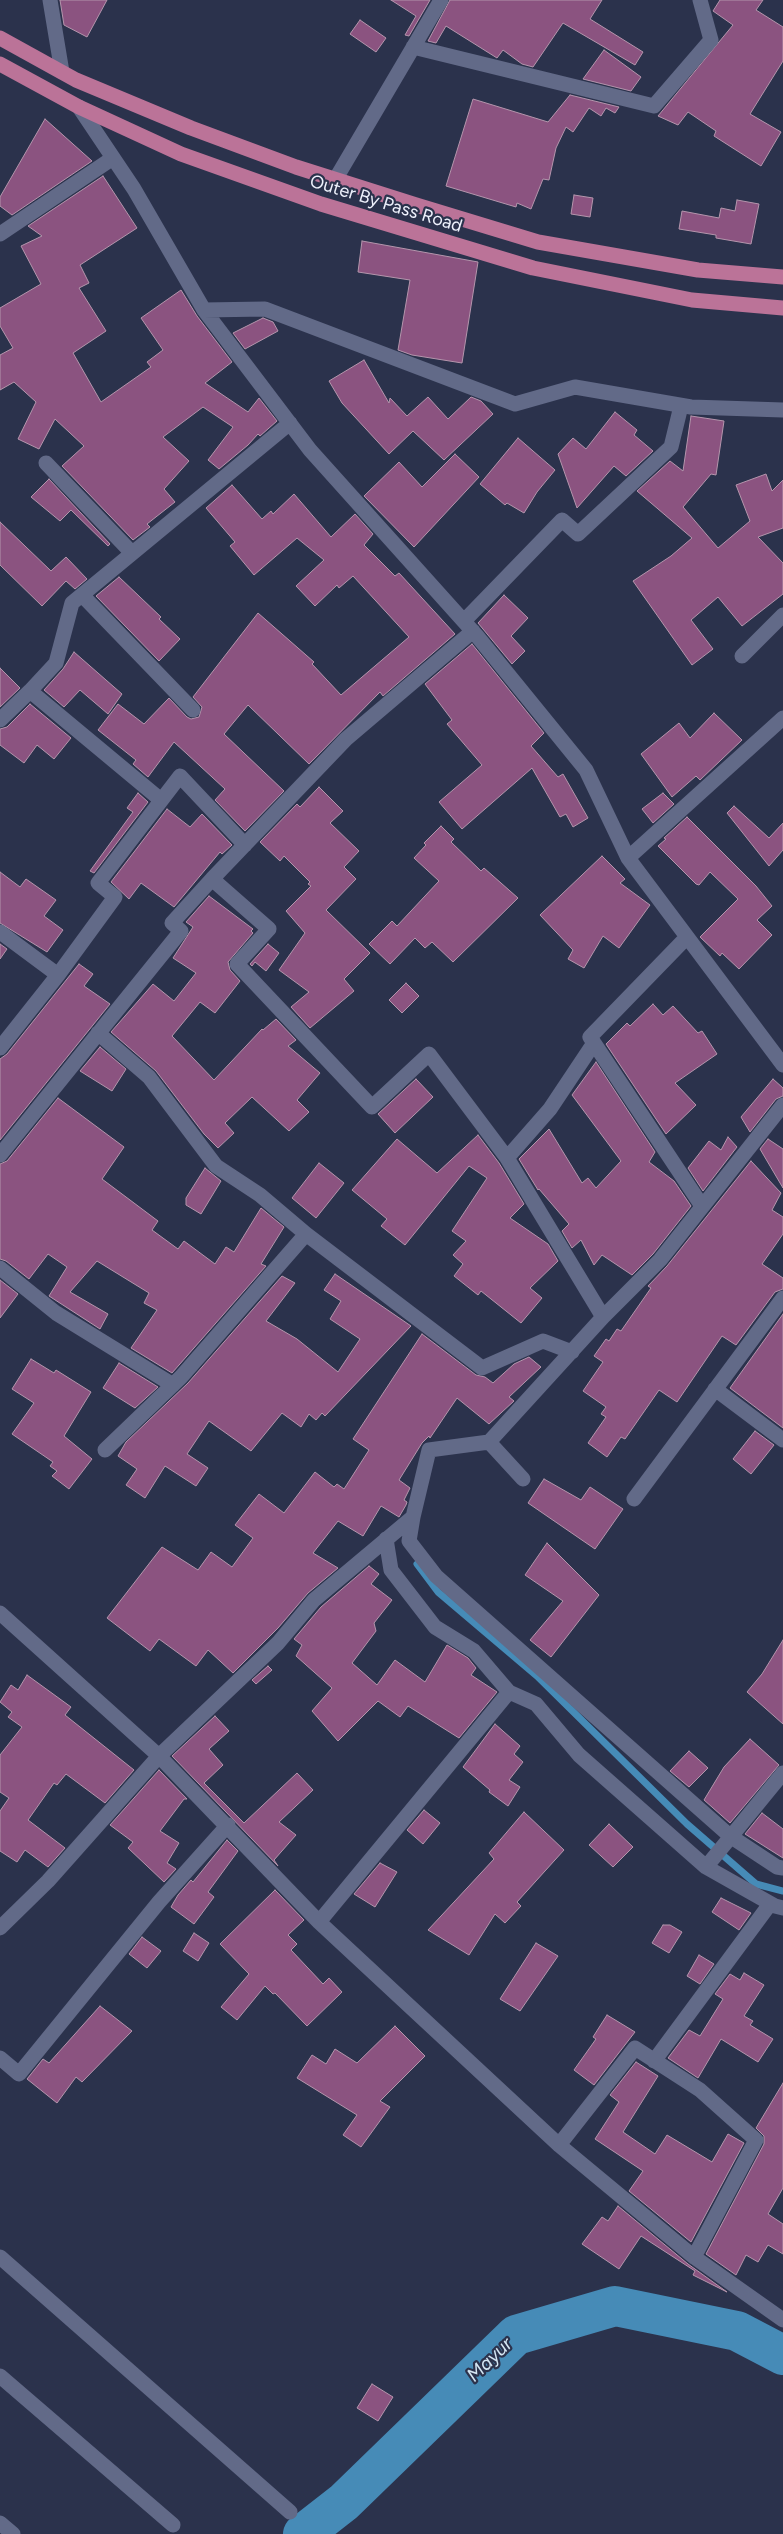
<!DOCTYPE html>
<style>
body{margin:0}
canvas{display:block;background:#2b324c}
</style>
<canvas width="783" height="2534"></canvas>
<script>
const ctx = document.querySelector('canvas').getContext('2d');
ctx.lineJoin = 'round';
function poly(rows) {
  const path = new Path2D();
  for (const r of rows) {
    path.moveTo(r[0], r[1]);
    for (let i = 2; i < r.length; i += 2) path.lineTo(r[i], r[i + 1]);
  }
  return path;
}
function trace(path, color, width, dash) {
  ctx.strokeStyle = color;
  ctx.lineWidth = width;
  ctx.lineCap = dash ? 'butt' : 'round';
  ctx.setLineDash(dash || []);
  ctx.stroke(path);
}
function paint(path, color) {
  ctx.fillStyle = color;
  ctx.fill(path, 'evenodd');
}
function drawText(font, color, halo, rows, align = 'center') {
  ctx.font = font + ' Figtree,sans-serif';
  ctx.lineWidth = 4.5;
  ctx.setLineDash([]);
  ctx.textBaseline = 'middle';
  ctx.strokeStyle = halo;
  ctx.fillStyle = color;
  for (const [text, x, y, turn = 0] of rows) {
    ctx.save();
    ctx.translate(x, y);
    ctx.rotate((+turn || 0) * Math.PI / 180);
    ctx.textAlign = isNaN(turn) ? turn : align;
    if (halo) ctx.strokeText(text, 0, 0);
    ctx.fillText(text, 0, 0);
    ctx.restore();
  }
}
trace(poly([
 [417,1564,438,1592,537,1676,687,1824,756,1884,783,1891]
]), '#468bb7', 7);
trace(poly([
 [303,2534,344,2502,516,2335,615,2306,737,2331,783,2355]
]), '#468bb7', 40);
const building = poly([
 [60,0,107,0,87,37,64,25,60,0],
 [391,0,430,0,409,36,405,35,416,16,391,0],
 [450,0,602,0,590,19,643,52,635,65,563,23,533,67,522,64,503,50,497,58,446,26,436,43,428,41,450,0],
 [720,0,763,0,756,10,783,27,783,61,750,114,781,132,761,166,714,136,716,131,688,112,678,125,658,116,733,25,713,11,720,0],
 [360,20,386,38,376,52,350,34,360,20],
 [604,50,641,77,631,91,583,79,604,50],
 [570,95,619,107,615,113,606,108,601,116,589,108,573,132,566,127,556,148,549,180,543,179,531,209,517,203,516,207,446,186,473,99,548,122,570,95],
 [45,119,92,161,12,215,0,206,0,197,45,119],
 [103,176,137,228,80,265,89,283,79,288,106,331,73,353,101,402,151,367,147,362,163,350,141,318,181,290,197,316,232,362,205,383,248,412,259,398,277,421,260,436,258,434,248,445,219,469,208,460,233,427,203,407,163,437,189,461,164,489,175,502,147,524,150,527,133,540,62,466,84,446,55,419,39,449,18,439,36,402,14,382,0,390,0,355,13,348,0,326,0,308,41,284,21,246,42,236,28,226,103,176],
 [574,195,593,198,590,217,571,214,574,195],
 [737,200,759,204,751,244,716,238,716,235,679,229,682,211,719,218,721,208,735,211,737,200],
 [362,241,478,262,462,363,412,355,398,350,410,280,358,272,362,241],
 [263,318,273,322,278,331,245,349,233,333,263,318],
 [364,360,389,403,390,398,407,416,428,397,448,419,471,397,481,401,493,414,444,460,413,431,389,454,342,403,329,381,364,360],
 [615,412,637,430,634,435,653,451,626,476,614,466,577,508,558,454,573,438,586,449,615,412],
 [691,416,724,421,716,475,711,474,683,507,718,548,750,521,736,485,766,474,772,491,783,480,783,528,758,537,783,563,783,594,742,626,718,597,691,620,713,649,692,665,633,581,671,556,692,538,637,491,670,461,683,471,691,416],
 [518,438,555,470,537,492,524,513,507,503,505,505,480,484,518,438],
 [455,454,479,477,414,547,364,496,399,462,422,487,455,454],
 [49,479,110,544,108,546,71,510,60,521,31,497,49,479],
 [232,485,262,519,271,511,273,514,294,494,331,537,355,514,373,534,364,545,395,576,399,573,455,634,383,696,380,692,309,764,248,705,224,734,284,791,245,831,215,800,225,789,174,742,148,777,133,764,136,760,98,730,118,704,144,724,169,698,187,717,191,719,199,717,202,707,193,697,258,613,314,662,312,664,341,695,409,637,353,576,339,588,337,585,315,606,296,586,324,560,297,538,254,575,230,546,235,542,206,508,232,485],
 [0,522,51,571,66,557,87,579,75,589,66,581,42,606,0,565,0,522],
 [119,577,161,617,159,619,180,639,159,661,96,596,119,577],
 [504,595,528,618,511,636,525,651,512,664,478,623,504,595],
 [472,644,544,733,531,746,558,777,563,774,588,818,573,827,566,814,560,817,532,768,462,829,439,802,482,765,447,724,452,720,425,684,472,644],
 [74,652,122,694,108,714,80,690,64,707,44,690,63,669,74,652],
 [0,668,20,688,0,707,0,668],
 [30,704,71,738,54,759,37,745,24,763,0,745,0,729,7,727,30,704],
 [714,713,742,740,700,780,696,776,672,797,641,754,679,723,690,738,714,713],
 [319,787,343,811,330,823,359,851,344,867,356,879,326,910,370,953,344,979,354,991,310,1028,291,1007,309,992,279,970,305,933,286,911,311,886,308,884,310,882,284,856,280,861,260,842,297,804,300,807,319,787],
 [138,793,148,802,94,873,90,871,133,812,127,808,138,793],
 [663,793,674,804,653,823,642,809,663,793],
 [734,806,769,838,783,823,783,850,769,866,727,813,734,806],
 [167,809,190,827,202,814,232,845,222,854,220,852,174,907,141,883,129,899,111,882,167,809],
 [687,817,756,886,772,906,757,920,772,935,739,969,722,953,720,956,700,937,738,899,710,872,699,885,696,884,658,846,666,839,664,838,687,817],
 [441,826,454,839,451,842,481,871,484,868,518,898,453,962,432,942,425,948,415,938,390,964,369,944,392,921,397,926,439,881,414,858,426,845,424,843,441,826],
 [602,856,625,879,620,883,650,905,619,948,603,936,584,968,568,959,573,950,540,915,602,856],
 [0,872,20,887,26,879,56,900,44,916,63,930,47,952,0,923,0,872],
 [209,896,253,929,251,931,253,933,228,962,230,970,240,981,215,1013,200,1002,172,1036,214,1080,262,1029,263,1030,276,1019,296,1040,288,1046,320,1073,297,1100,309,1112,289,1131,252,1097,225,1123,234,1133,218,1148,204,1134,156,1071,111,1032,153,984,174,1001,196,973,173,958,193,927,186,922,209,896],
 [0,944,7,949,0,959,0,944],
 [268,944,279,953,266,971,255,962,252,966,250,964,268,944],
 [79,964,93,974,84,986,110,1004,0,1140,0,1059,7,1054,79,964],
 [406,983,419,996,402,1013,389,1000,406,983],
 [653,1004,663,1015,673,1006,698,1033,702,1031,717,1054,675,1083,696,1105,666,1134,606,1044,627,1023,630,1026,653,1004],
 [100,1047,126,1069,112,1091,80,1071,100,1047],
 [596,1062,655,1152,649,1162,674,1181,691,1206,653,1254,632,1275,602,1255,594,1265,581,1240,572,1248,562,1231,569,1224,539,1189,538,1190,519,1159,549,1129,582,1183,588,1178,596,1188,621,1161,572,1095,596,1062],
 [416,1079,433,1097,395,1133,378,1114,416,1079],
 [773,1079,783,1088,783,1096,776,1099,750,1132,741,1117,773,1079],
 [58,1098,124,1147,102,1179,158,1221,152,1230,178,1249,184,1241,215,1264,226,1247,234,1252,261,1208,284,1227,261,1264,266,1266,172,1373,131,1348,157,1310,144,1303,149,1293,97,1261,70,1292,108,1314,100,1329,49,1296,67,1267,48,1254,29,1279,6,1261,0,1259,0,1164,7,1161,58,1098],
 [478,1135,499,1163,524,1204,510,1218,548,1244,558,1261,530,1288,542,1298,521,1323,481,1291,478,1295,454,1276,463,1264,453,1255,466,1241,452,1231,487,1178,469,1166,405,1245,381,1226,387,1219,352,1190,397,1139,437,1173,478,1135],
 [728,1137,737,1147,703,1191,688,1168,709,1141,721,1150,728,1137],
 [768,1139,783,1149,783,1188,760,1149,768,1139],
 [751,1161,781,1193,772,1210,783,1217,783,1234,762,1264,783,1278,783,1289,775,1292,736,1345,722,1336,677,1402,659,1390,625,1439,621,1437,607,1457,588,1443,606,1417,601,1414,606,1407,583,1391,603,1362,594,1356,606,1339,609,1341,617,1329,621,1331,651,1288,648,1286,667,1266,751,1161],
 [319,1163,344,1183,316,1218,292,1198,319,1163],
 [205,1168,221,1181,201,1214,186,1205,186,1198,205,1168],
 [335,1274,411,1326,325,1416,322,1413,316,1420,309,1414,301,1427,282,1413,251,1451,209,1421,187,1454,208,1468,196,1486,165,1466,145,1498,126,1485,137,1469,118,1456,126,1442,188,1383,282,1276,295,1283,266,1321,297,1339,338,1372,360,1339,330,1319,341,1301,324,1290,335,1274],
 [0,1280,18,1294,0,1318,0,1280],
 [783,1314,783,1428,730,1388,783,1314],
 [422,1334,476,1375,485,1377,493,1383,514,1364,529,1357,541,1367,509,1397,514,1401,489,1424,457,1398,430,1438,429,1436,422,1443,399,1480,410,1488,404,1500,407,1502,406,1505,399,1517,381,1506,363,1536,338,1521,313,1553,338,1568,308,1593,278,1628,233,1673,208,1650,196,1666,159,1639,150,1651,107,1618,162,1547,198,1570,211,1552,232,1567,253,1538,235,1525,259,1494,284,1513,315,1472,334,1487,337,1484,344,1489,369,1450,353,1439,422,1334],
 [31,1359,54,1373,56,1370,91,1392,64,1436,92,1459,69,1489,52,1476,57,1471,50,1466,53,1462,12,1434,34,1403,12,1389,31,1359],
 [119,1363,158,1387,135,1408,103,1388,119,1363],
 [755,1431,774,1445,751,1474,733,1459,755,1431],
 [544,1479,581,1500,590,1487,623,1509,595,1549,528,1503,544,1479],
 [547,1543,599,1595,551,1657,530,1640,563,1601,525,1575,547,1543],
 [369,1566,379,1574,371,1584,392,1600,374,1623,376,1631,352,1663,377,1685,395,1660,425,1682,447,1645,468,1658,476,1668,471,1675,497,1692,459,1738,408,1706,400,1717,378,1701,338,1741,312,1711,332,1688,296,1656,302,1645,294,1639,321,1607,369,1566],
 [783,1640,783,1724,747,1692,762,1674,783,1640],
 [268,1666,272,1670,256,1684,252,1680,268,1666],
 [27,1675,71,1707,65,1715,134,1770,105,1803,66,1774,57,1785,54,1783,28,1820,65,1848,48,1867,25,1850,17,1862,0,1851,0,1811,9,1798,0,1792,0,1755,22,1727,8,1717,12,1712,0,1702,11,1685,18,1690,27,1675],
 [215,1716,229,1731,209,1749,223,1765,204,1783,244,1823,297,1773,313,1790,279,1822,296,1835,274,1860,278,1866,172,1756,215,1716],
 [495,1724,520,1746,514,1754,523,1762,509,1780,520,1787,508,1806,489,1792,490,1790,463,1767,495,1724],
 [750,1739,779,1765,730,1823,704,1800,724,1767,750,1739],
 [689,1751,708,1768,689,1787,670,1771,689,1751],
 [159,1770,187,1799,184,1799,160,1831,179,1843,167,1863,176,1869,164,1882,128,1848,133,1842,110,1825,159,1770],
 [424,1810,440,1823,423,1844,407,1830,424,1810],
 [524,1812,564,1850,517,1902,521,1906,505,1923,495,1914,469,1955,428,1930,494,1859,489,1853,524,1812],
 [762,1813,783,1829,783,1858,745,1834,762,1813],
 [609,1824,633,1847,613,1867,589,1845,609,1824],
 [227,1840,238,1851,208,1892,214,1897,194,1924,171,1907,178,1895,191,1880,193,1882,227,1840],
 [380,1863,397,1872,375,1907,354,1894,380,1863],
 [275,1890,304,1920,288,1935,297,1944,291,1950,323,1984,329,1978,342,1992,307,2026,275,1993,273,1994,265,1986,237,2020,221,2007,249,1974,220,1944,275,1890],
 [721,1898,751,1913,739,1930,712,1912,721,1898],
 [663,1925,670,1925,682,1932,669,1953,652,1943,663,1925],
 [194,1933,209,1943,198,1961,183,1951,194,1933],
 [142,1937,161,1951,147,1968,129,1954,142,1937],
 [536,1943,558,1956,520,2011,500,1999,536,1943],
 [699,1955,714,1964,700,1984,687,1976,699,1955],
 [744,1973,764,1985,744,2016,753,2021,750,2025,773,2039,758,2062,721,2039,698,2078,668,2058,689,2030,700,2036,723,1999,715,1994,730,1974,740,1980,744,1973],
 [100,2006,132,2031,82,2082,76,2077,57,2103,27,2079,43,2059,49,2063,100,2006],
 [607,2015,635,2032,594,2085,574,2070,596,2039,593,2037,607,2015],
 [395,2026,425,2056,380,2101,390,2107,361,2147,343,2135,357,2115,297,2078,312,2055,326,2064,335,2049,357,2063,395,2026],
 [636,2062,658,2076,623,2132,655,2154,667,2135,712,2162,728,2134,744,2143,691,2242,629,2191,643,2171,595,2139,619,2102,610,2095,636,2062],
 [783,2083,783,2188,768,2214,783,2224,783,2254,768,2245,758,2262,746,2255,736,2275,706,2254,764,2144,764,2136,756,2128,783,2083],
 [618,2206,688,2264,727,2292,693,2275,695,2271,641,2236,619,2269,582,2244,602,2217,608,2221,618,2206],
 [372,2384,393,2397,378,2421,357,2408,372,2384]
]);
paint(building, '#8b5380');
trace(building, '#b495ac', 1);
trace(poly([
 [50,0,62,72],
 [413,47,654,106,711,40,700,0],
 [79,107,134,189,204,310,310,450,477,636,586,770,628,858,783,1065],
 [335,180,441,0],
 [0,234,113,158],
 [204,310,265,309,515,404,575,387,691,407,783,410],
 [46,463,132,553],
 [82,595,193,710],
 [464,621,562,520,578,534,671,447,681,406],
 [742,656,783,615],
 [30,691,56,663,72,603,290,423],
 [0,720,30,691,161,800],
 [628,858,783,718],
 [212,879,346,739,473,631],
 [0,932,58,975],
 [687,937,590,1037,702,1206],
 [98,1033,149,1077,216,1166,260,1195,306,1234],
 [0,1048,58,975,115,897,98,883,180,776,245,845],
 [0,1155,181,931,172,923,212,879,269,929,237,964,372,1107,429,1054,507,1158,603,1317,489,1442,429,1450,413,1517,314,1600,278,1643,159,1756,48,1881,0,1928],
 [507,1158,550,1109,594,1043],
 [0,1268,56,1313,173,1385],
 [603,1317,660,1260,783,1105],
 [715,1389,783,1440],
 [489,1442,523,1479],
 [105,1450,181,1377,306,1234,482,1368,543,1341,572,1352],
 [634,1499,783,1298],
 [413,1517,409,1541,436,1576,730,1836,777,1867,783,1868],
 [386,1539,391,1570,435,1627,474,1651,509,1692],
 [0,1613,159,1756,319,1922,559,2145,694,2257,783,2320],
 [706,1867,783,1773],
 [319,1922,509,1692,536,1704,579,1755,706,1867,775,1906,783,1908],
 [0,2058,19,2074,159,1902,228,1825],
 [654,2061,770,1904],
 [559,2145,635,2048,700,2090,756,2140,694,2257],
 [0,2257,290,2512],
 [0,2376,173,2525],
 [0,2523,13,2534]
]), '#626a88', 15);
trace(poly([
 [0,38,76,80,191,128,296,167,416,205,538,242,698,270,783,277],
 [0,64,79,107,181,154,321,204,533,268,692,300,783,308]
]), '#bb7398', 15);
drawText('18px', '#eef1fc', '#2b324c', [
 ["Outer By Pass Road",386,204,17]
]);
drawText('italic 19px', '#d5e6f3', '#2b324c', [
 ["Mayur",490,2360,-44]
]);
</script>
